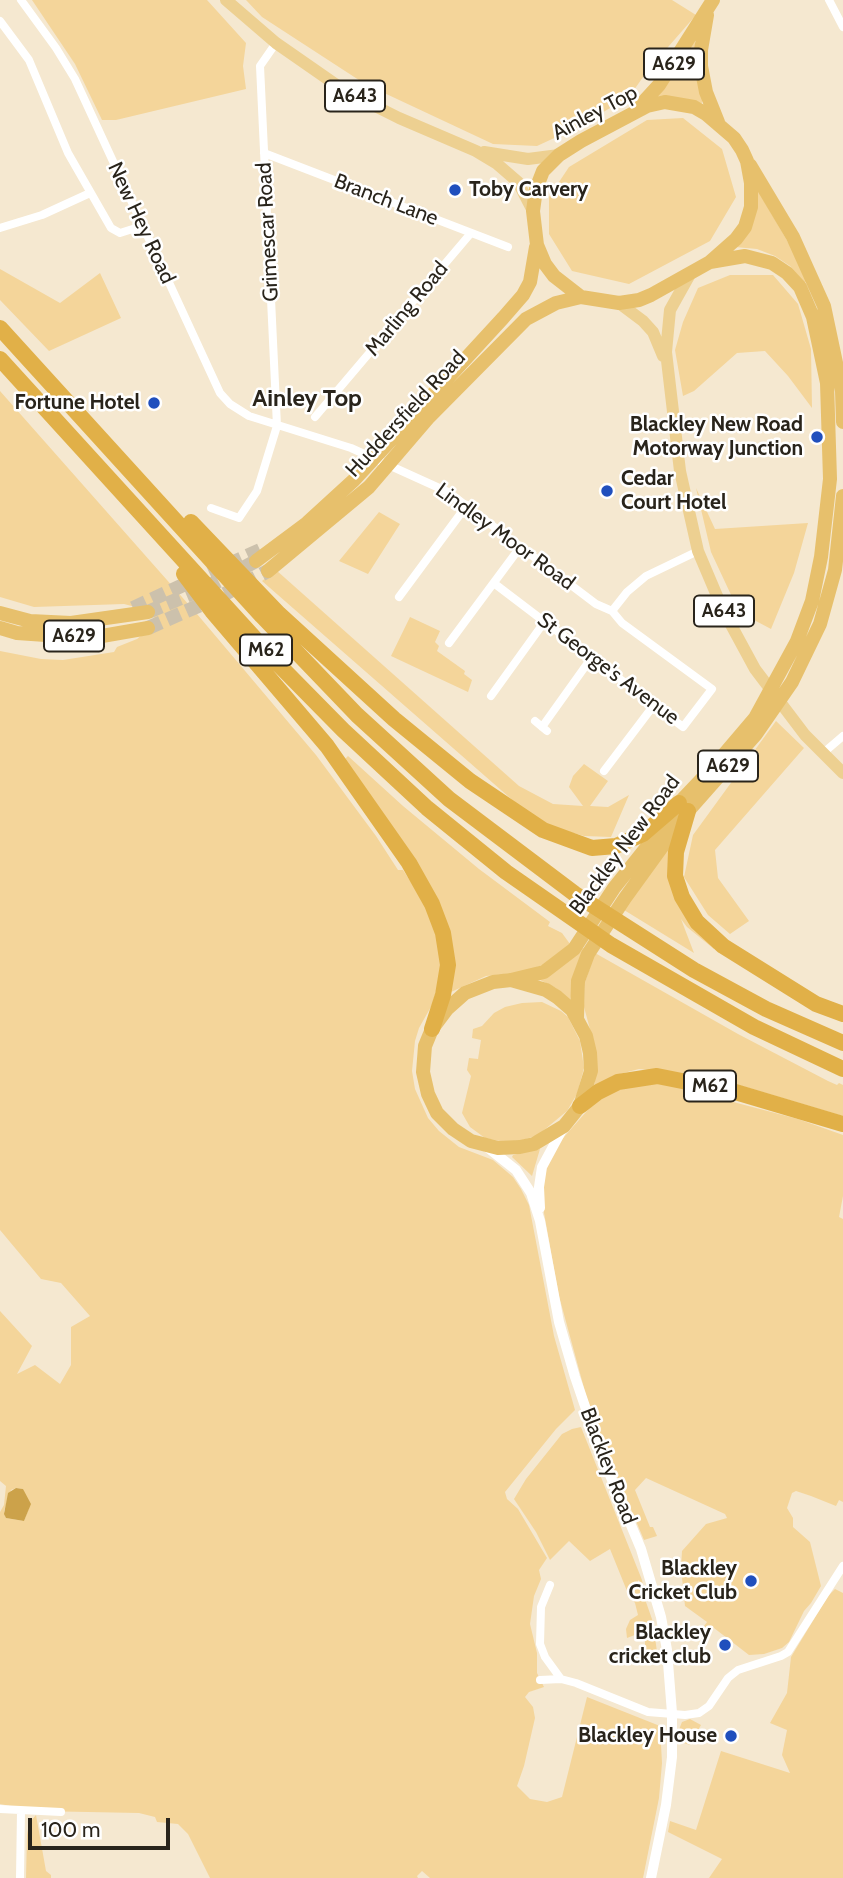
<!DOCTYPE html>
<style>
body{margin:0}
#map{position:relative;width:843px;height:1878px;overflow:hidden;background:#f5e8d0;font-family:Cabin,sans-serif}
canvas{display:block}
.scale{position:absolute;left:28px;top:1818px;width:142px;height:32px;box-sizing:border-box;border:4px solid #29241b;border-top:0;padding-left:9px;font-size:21px;line-height:24px;white-space:nowrap;color:#29241b;-webkit-text-stroke:5px #fff;paint-order:stroke}
</style>
<div id="map">
<canvas width="843" height="1878"></canvas>
<div class="scale">100 m</div>
</div>
<script>
const ctx = document.querySelector('canvas').getContext('2d');
ctx.lineJoin = 'round';
function paint(path, color) {
  ctx.fillStyle = color;
  ctx.fill(path, 'evenodd');
}
function poly(rows) {
  const path = new Path2D();
  for (const r of rows) {
    path.moveTo(r[0], r[1]);
    for (let i = 2; i < r.length; i += 2) path.lineTo(r[i], r[i + 1]);
  }
  return path;
}
function trace(path, color, width, dash) {
  ctx.strokeStyle = color;
  ctx.lineWidth = width;
  ctx.lineCap = dash ? 'butt' : 'round';
  ctx.setLineDash(dash || []);
  ctx.stroke(path);
}
function drawText(font, color, halo, rows, align = 'center') {
  ctx.font = font + ' Cabin,sans-serif';
  ctx.lineWidth = 5;
  ctx.setLineDash([]);
  ctx.textBaseline = 'middle';
  ctx.strokeStyle = halo;
  ctx.fillStyle = color;
  for (const [text, x, y, turn = 0] of rows) {
    ctx.save();
    ctx.translate(x, y);
    ctx.rotate((+turn || 0) * Math.PI / 180);
    ctx.textAlign = isNaN(turn) ? turn : align;
    if (halo) ctx.strokeText(text, 0, 0);
    ctx.fillText(text, 0, 0);
    ctx.restore();
  }
}
paint(poly([
 [32,0,207,0,246,43,243,66,246,89,116,120,102,120,75,64],
 [246,0,672,0,696,15,648,70,629,97,576,128,537,146,493,144,365,84,262,17],
 [695,37,695,70,703,99,701,105,655,99],
 [683,118,722,149,736,197,710,241,629,284,572,271,549,234,549,197,569,167,647,120],
 [757,189,795,254,809,282,804,282,790,266,775,256,757,249,735,247],
 [0,269,60,303,100,273,121,318,49,351,0,300],
 [730,275,773,275,798,304,811,349,812,408,788,376,765,351,737,353,694,391,683,396,675,350,683,322,698,288],
 [0,391,197,614,316,755,376,836,398,870,403,870,420,896,436,929,443,966,432,1005,419,1028,415,1041,412,1071,415,1089,428,1118,439,1131,459,1147,493,1160,513,1177,521,1189,529,1205,554,1336,575,1410,556,1429,505,1492,507,1499,518,1509,547,1558,539,1570,541,1579,534,1596,530,1624,537,1653,537,1673,544,1687,529,1692,525,1697,533,1707,535,1718,524,1766,517,1786,530,1799,547,1802,562,1797,587,1697,660,1726,662,1763,659,1798,643,1878,430,1878,422,1871,417,1876,418,1878,210,1878,188,1834,178,1824,157,1822,155,1817,139,1813,37,1811,0,1804,0,1512,4,1505,6,1486,0,1481,0,1311,32,1346,17,1374,35,1365,60,1384,71,1365,71,1327,90,1316,61,1283,41,1279,0,1230,0,651,41,659,63,660,114,652,117,647,137,639,148,630,154,620,153,614,147,610,124,604,34,607,0,597],
 [16,1488,23,1489,29,1508,24,1521,6,1518,4,1511,11,1490],
 [696,488,715,529,808,523,794,573,771,629,739,612,711,552],
 [379,512,400,524,368,574,339,561],
 [276,570,519,786,553,804,583,806,569,787,573,776,584,764,608,781,590,806,608,807,629,795,611,837,584,836,549,826,525,811,262,581],
 [410,617,440,631,435,642,439,646,437,651,465,671,464,674,472,680,468,692,391,656],
 [776,721,804,748,715,850,718,878,749,921,730,934,708,915,684,877,693,835],
 [348,756,403,806,479,869,550,922,548,926,562,933,570,944,543,965,522,972,486,976,451,992,454,956,345,759],
 [674,839,672,881,716,946,714,949,687,927,681,919,694,953,624,910],
 [581,947,585,949,570,1000,556,988,540,980],
 [595,953,738,1034,828,1081,837,1085,839,1083,843,1085,843,1116,729,1082,669,1072,639,1069,612,1076,594,1088,597,1055,584,1007,585,982],
 [542,1002,561,1011,568,1017,580,1041,584,1068,577,1094,567,1111,538,1135,523,1140,505,1142,485,1138,470,1127,462,1113,471,1076,467,1070,469,1058,478,1059,481,1040,472,1038,473,1029,482,1026,494,1013,505,1007,522,1003],
 [646,1081,686,1086,699,1093,798,1119,843,1135,843,1196,839,1217,843,1219,843,1502,839,1500,836,1506,811,1496,796,1491,792,1493,787,1508,793,1518,793,1527,810,1542,821,1586,811,1603,804,1611,789,1642,782,1648,764,1654,749,1655,714,1628,708,1636,701,1630,707,1622,685,1606,681,1568,682,1551,706,1524,727,1518,725,1514,646,1478,635,1490,650,1527,653,1527,657,1536,644,1540,611,1462,587,1399,559,1296,544,1213,542,1195,546,1166,557,1145,593,1104,618,1088],
 [540,1149,532,1176,512,1157,513,1155],
 [581,1427,642,1580,643,1585,638,1580,638,1584,645,1592,646,1602,653,1622,657,1652,648,1653,645,1649,645,1639,640,1633,627,1638,626,1629,630,1620,638,1615,635,1603,627,1591,610,1549,590,1561,569,1541,550,1560,536,1532,514,1499,526,1479,562,1434,572,1429],
 [835,1589,843,1593,843,1878,709,1878,722,1859,668,1832,670,1821,696,1830,721,1751,790,1773,782,1755,787,1730,770,1723,787,1693,791,1657,828,1596],
 [690,1719,701,1725,690,1745,678,1741,678,1732,682,1722],
 [36,1815,46,1871,51,1875,51,1878,26,1878,27,1835,29,1823]
]), '#f4d59a');
paint(poly([
 [16,1488,23,1489,31,1504,24,1521,6,1518,4,1514,8,1493]
]), '#cca24a');
trace(poly([
 [133,608,260,550],
 [148,612,209,586,256,561],
 [148,628,221,596,268,571]
]), '#ccc1ac', 14, [14, 7]);
trace(poly([
 [21,0,56,48,75,79,220,393,230,404,249,416,351,448,448,492,596,604,612,611,627,592,646,576,698,551],
 [829,0,843,27],
 [0,21,29,60,68,153,111,228,120,233,142,226],
 [264,153,508,247],
 [0,228,42,215,90,193],
 [315,417,471,233],
 [211,508,239,518,257,491,277,426,260,66,276,43],
 [495,584,683,727,712,689,622,623,612,611],
 [399,597,467,505],
 [449,643,521,546],
 [491,696,545,621],
 [535,721,547,731],
 [542,727,592,657],
 [822,754,843,736],
 [604,771,654,705],
 [550,1585,541,1607,540,1644,545,1657,561,1679],
 [540,1680,561,1679,576,1683,648,1712,685,1715,699,1713,709,1706,728,1678,738,1670,781,1656,788,1652,843,1566],
 [0,1809,61,1812],
 [20,1878,21,1811]
]), '#fff', 8);
trace(poly([
 [487,1147,516,1170,531,1193,540,1221,559,1322,575,1377,602,1456,641,1549,661,1617,667,1650,672,1713,672,1757,666,1805,651,1878],
 [540,1208,539,1187,542,1167,563,1128]
]), '#fff', 10);
trace(poly([
 [226,0,276,43,345,91,399,118,476,151,496,163,518,182,533,211],
 [484,152,528,159,559,155],
 [689,276,670,310,666,352,680,471,698,551,723,610,755,669,805,735,843,773],
 [619,303,643,321,653,332,663,356]
]), '#edd091', 12);
trace(poly([
 [707,15,701,50,701,66,706,92,718,122],
 [665,102,694,107,706,114,734,138,742,150,747,161,751,183,751,207,745,227,736,239,710,262,651,295,639,300,619,303,581,297,554,276,545,264,537,245,533,211,536,189,543,171,559,155,581,141,647,106,665,102],
 [637,109,659,85,713,0],
 [750,165,793,237,824,306,842,391,843,422],
 [256,561,307,523,354,480,503,318,523,295,530,282,536,247],
 [268,571,369,487,429,417,526,319,556,303,581,297],
 [0,613,30,621,71,623,148,612],
 [0,628,17,633,60,636,102,636,148,628],
 [511,980,546,990,557,997,572,1010,586,1036,590,1053,591,1071,580,1106,564,1126,534,1144,520,1147,498,1148,471,1141,453,1129,437,1113,428,1094,423,1072,425,1046,432,1029,447,1009,465,993,493,982,511,980,544,972,574,949,614,888,662,828,679,803,715,765,755,718,797,641,812,601,821,557,830,479,827,383,813,317,800,287,787,273,772,263,745,256,710,262],
 [577,1018,578,981,588,954,625,898,688,811,756,734,792,682,820,624,835,570,843,496]
]), '#e7c06c', 14);
trace(poly([
 [0,328,262,616,357,715,449,799,575,894,694,970,766,1009,843,1043],
 [0,359,279,665,343,730,427,808,506,872,611,945,754,1027,843,1069],
 [191,522,279,614,394,719,470,781,543,830,592,848,616,846,643,834,679,803],
 [184,574,212,611,327,746,409,863,432,904,443,933,448,965,443,995,432,1029],
 [688,811,676,852,675,876,682,897,697,922,723,946,816,1004,843,1014],
 [580,1106,598,1092,618,1082,657,1076,732,1091,843,1124]
]), '#e1b048', 16);
for (const [x, y, r, color] of [
 [455,190,7,"#204fbd"],
 [154,403,7,"#204fbd"],
 [817,437,7,"#204fbd"],
 [607,491,7,"#204fbd"],
 [751,1581,7,"#204fbd"],
 [725,1645,7,"#204fbd"],
 [731,1736,7,"#204fbd"]
]) {
  const dot = new Path2D();
  dot.arc(x, y, r, 0, 2 * Math.PI);
  ctx.fillStyle = color;
  ctx.fill(dot);
  trace(dot, '#fff', 2.5);
}
for (const [x, y, w] of [
 [674,64,60],
 [355,96,60],
 [724,611,60],
 [74,636,60],
 [266,650,52],
 [728,766,60],
 [710,1086,52]
]) {
  const box = new Path2D();
  box.roundRect(x - w / 2, y - 15.5, w, 31, 5);
  ctx.fillStyle = '#fff';
  ctx.fill(box);
  trace(box, '#29241b', 2);
}
drawText('bold 19px', '#29241b', null, [
 ["A629",674,64],
 ["A643",355,96],
 ["A643",724,611],
 ["A629",74,636],
 ["M62",266,650],
 ["A629",728,766],
 ["M62",710,1086]
]);
drawText('21px', '#29241b', '#fff', [
 ["Ainley Top",595,113,-28],
 ["Branch Lane",386,200,21],
 ["New Hey Road",141,223,65],
 ["Grimescar Road",268,232,-93],
 ["Marling Road",407,309,-50],
 ["Huddersfield Road",406,414,-47],
 ["Lindley Moor Road",505,537,36],
 ["St George's Avenue",608,669,37],
 ["Blackley New Road",625,845,-53],
 ["Blackley Road",608,1466,69]
]);
drawText('bold 21px', '#29241b', '#fff', [
 ["Toby Carvery",469,190,"left"],
 ["Fortune Hotel",140,403],
 ["Blackley New Road",803,425],
 ["Motorway Junction",803,449],
 ["Cedar",621,479,"left"],
 ["Court Hotel",621,503,"left"],
 ["Blackley",737,1569],
 ["Cricket Club",737,1593],
 ["Blackley",711,1633],
 ["cricket club",711,1657],
 ["Blackley House",717,1736]
], 'right');
drawText('bold 24px', '#29241b', '#fff', [
 ["Ainley Top",307,399]
]);
</script>
